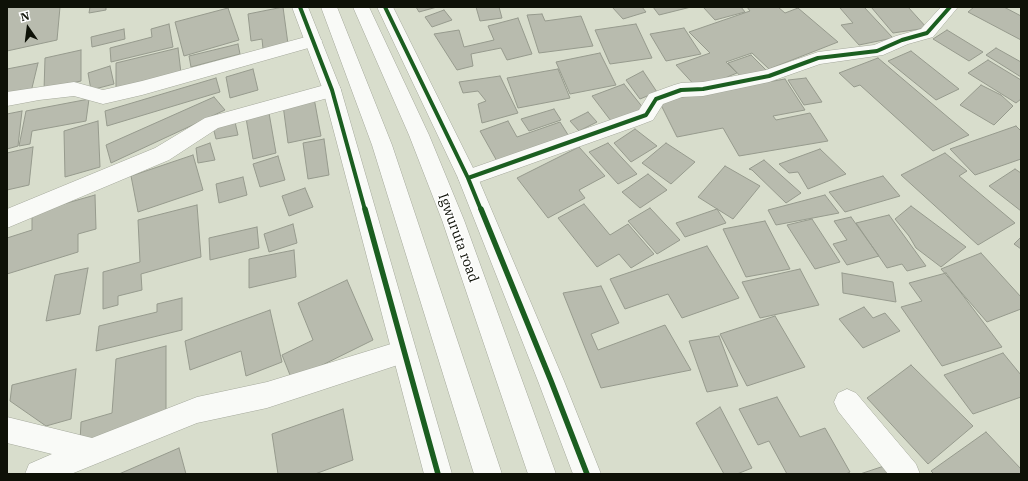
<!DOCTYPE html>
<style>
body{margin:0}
#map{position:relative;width:1028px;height:481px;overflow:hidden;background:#d8ddcc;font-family:"IBM Plex Serif",serif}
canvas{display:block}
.frame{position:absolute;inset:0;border:8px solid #0e1107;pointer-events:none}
.north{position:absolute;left:8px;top:8px;width:40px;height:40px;-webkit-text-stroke:3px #fff;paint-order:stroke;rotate:346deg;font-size:11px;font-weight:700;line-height:16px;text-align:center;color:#0e1107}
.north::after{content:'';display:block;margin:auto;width:14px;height:18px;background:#0e1107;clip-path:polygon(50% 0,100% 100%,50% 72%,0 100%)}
</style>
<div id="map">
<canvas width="1028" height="481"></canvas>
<div class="frame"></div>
<div class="north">N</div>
</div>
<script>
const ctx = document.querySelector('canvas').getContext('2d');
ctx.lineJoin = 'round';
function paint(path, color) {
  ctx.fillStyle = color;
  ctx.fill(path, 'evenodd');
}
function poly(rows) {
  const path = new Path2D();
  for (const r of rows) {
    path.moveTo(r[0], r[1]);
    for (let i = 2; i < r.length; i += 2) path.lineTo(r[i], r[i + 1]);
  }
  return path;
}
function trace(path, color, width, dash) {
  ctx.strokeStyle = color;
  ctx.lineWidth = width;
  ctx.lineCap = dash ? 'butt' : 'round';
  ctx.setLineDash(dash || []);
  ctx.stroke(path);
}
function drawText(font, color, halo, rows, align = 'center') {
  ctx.font = font + ' "IBM Plex Serif",serif';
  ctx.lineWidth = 3;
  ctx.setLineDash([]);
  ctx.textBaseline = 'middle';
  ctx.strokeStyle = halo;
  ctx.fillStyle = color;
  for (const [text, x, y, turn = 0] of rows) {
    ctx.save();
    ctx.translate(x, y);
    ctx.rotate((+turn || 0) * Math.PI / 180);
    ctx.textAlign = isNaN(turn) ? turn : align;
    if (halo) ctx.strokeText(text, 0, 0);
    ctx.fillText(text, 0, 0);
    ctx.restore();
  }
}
const building = poly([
 [7,7,60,7,57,40,7,51,7,7],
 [90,7,106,7,106,10,89,13,90,7],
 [283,7,288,44,263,49,262,39,251,41,248,14,283,7],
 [416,7,437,7,419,12,416,7],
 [476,7,499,7,502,18,480,21,476,7],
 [612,7,642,7,646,12,623,19,612,7],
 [653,7,691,7,659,15,653,7],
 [703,7,741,7,745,12,715,20,703,7],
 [747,7,778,7,785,13,798,8,838,42,769,69,752,53,726,62,737,73,698,89,676,65,710,53,689,32,750,11,747,7],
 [845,7,864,7,893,38,859,45,841,25,853,23,840,8,845,7],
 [871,7,908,7,927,28,893,33,871,7],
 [974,7,1004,7,1021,16,1021,40,968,12,974,7],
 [228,8,239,40,184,56,175,22,228,8],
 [444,10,452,20,432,27,425,17,444,10],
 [542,14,545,21,581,16,593,46,539,53,527,15,542,14],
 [518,18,532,54,507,60,501,48,471,54,473,66,457,70,434,34,459,30,464,47,494,40,488,26,518,18],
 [169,24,173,47,111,62,110,48,152,37,151,29,169,24],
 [636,24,652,58,610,64,595,30,636,24],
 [684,28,701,54,666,61,650,34,684,28],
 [124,29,125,39,92,47,91,37,124,29],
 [947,30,983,52,969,61,933,39,947,30],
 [238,44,240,54,191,67,189,56,238,44],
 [178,48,181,73,116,88,116,63,178,48],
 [996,48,1021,62,1021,77,986,55,996,48],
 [81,50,81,81,44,90,45,58,81,50],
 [911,51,959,89,936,100,888,61,911,51],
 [600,53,616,85,570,94,556,62,600,53],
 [751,55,767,71,743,79,728,63,751,55],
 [878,58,969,135,933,151,860,85,854,87,839,73,878,58],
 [988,60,1021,80,1021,99,1016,103,968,73,988,60],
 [38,63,31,92,7,96,7,69,38,63],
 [110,66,114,84,91,90,88,73,110,66],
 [253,69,258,90,230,98,226,77,253,69],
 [558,69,570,98,518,108,507,78,558,69],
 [643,71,657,92,640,99,626,80,643,71],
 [500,76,518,113,482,123,478,104,486,101,478,91,463,93,459,82,500,76],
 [216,78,220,92,107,126,105,111,216,78],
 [806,78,822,102,804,105,788,80,806,78],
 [785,79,805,110,773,116,776,120,810,113,828,141,739,156,723,128,677,137,659,101,785,79],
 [624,84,644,109,611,121,592,96,624,84],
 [981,85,1001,95,1013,106,994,125,960,105,981,85],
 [214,97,225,110,111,163,106,145,214,97],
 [314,98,321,136,288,143,283,105,314,98],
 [89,99,86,121,32,131,30,144,19,146,26,111,89,99],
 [554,109,561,120,529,131,521,119,554,109],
 [22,111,18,146,7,149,7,114,22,111],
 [588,112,597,122,579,131,570,121,588,112],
 [269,113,276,153,253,159,246,118,269,113],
 [98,121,100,167,65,177,64,131,98,121],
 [508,121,517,137,560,122,570,138,498,163,480,131,508,121],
 [235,122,238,135,216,139,213,127,235,122],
 [1016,126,1021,131,1021,159,975,175,950,149,1016,126],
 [635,129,657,146,631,162,614,143,635,129],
 [324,139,329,175,308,179,303,143,324,139],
 [210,143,215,160,198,163,196,148,210,143],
 [608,143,637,174,618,184,589,152,608,143],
 [666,143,695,162,671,184,642,163,666,143],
 [33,147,29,185,7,190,7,153,33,147],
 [579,147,605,176,579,190,585,198,548,218,517,178,579,147],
 [820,149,846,174,808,189,798,172,789,173,779,164,820,149],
 [945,153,967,171,959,176,1015,223,978,245,901,175,945,153],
 [193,155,203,190,138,212,131,176,193,155],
 [278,156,285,180,260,187,253,164,278,156],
 [764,160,801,193,786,203,752,170,749,169,764,160],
 [725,166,760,186,733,219,698,197,725,166],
 [1015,169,1021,173,1021,211,989,186,1015,169],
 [648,174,667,190,640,208,622,192,648,174],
 [883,176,900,196,845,212,829,192,883,176],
 [243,177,247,195,219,203,216,184,243,177],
 [305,188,313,207,289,216,282,196,305,188],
 [95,195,96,229,78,234,78,252,7,274,7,238,32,230,32,213,95,195],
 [825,195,839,213,776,225,768,210,825,195],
 [584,204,610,235,628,224,654,254,631,268,619,254,597,267,558,218,584,204],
 [197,205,201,257,141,274,142,290,118,296,118,305,103,309,103,272,140,262,138,220,197,205],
 [911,206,966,247,941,267,916,248,909,236,895,219,911,206],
 [650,208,680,240,657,254,628,221,650,208],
 [717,209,726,223,685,237,676,223,717,209],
 [889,215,926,266,907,271,902,264,887,268,856,223,889,215],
 [851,217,879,256,847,265,833,244,847,240,834,221,851,217],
 [812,219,840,262,815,269,787,225,812,219],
 [765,221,790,269,746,277,723,229,765,221],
 [293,224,297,243,269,252,264,234,293,224],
 [257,227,259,248,210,260,209,238,257,227],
 [1021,237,1021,249,1014,244,1021,237],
 [707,246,739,298,682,318,668,294,625,309,610,279,707,246],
 [294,250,296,277,249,288,249,259,294,250],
 [981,253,1021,297,1021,309,987,322,941,269,981,253],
 [88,268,80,314,46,321,55,275,88,268],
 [800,269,819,305,760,318,742,282,800,269],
 [842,273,893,282,896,302,843,293,842,273],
 [946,273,1002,347,942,366,901,307,922,301,909,283,946,273],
 [347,280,373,340,292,380,282,355,313,340,298,303,347,280],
 [601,286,619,323,591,334,598,350,665,325,691,370,601,388,563,293,601,286],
 [182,298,182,330,96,351,99,326,157,312,157,304,182,298],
 [864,307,873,318,885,313,900,331,863,348,839,319,864,307],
 [270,310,282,362,246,376,241,351,190,370,185,341,270,310],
 [775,316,805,367,747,386,720,334,775,316],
 [719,336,738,386,707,392,689,341,719,336],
 [166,346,166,419,80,442,81,422,112,413,116,359,166,346],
 [1003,353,1021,375,1021,397,973,414,944,375,1003,353],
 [911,365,973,426,928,464,867,398,911,365],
 [76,369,71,419,46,426,10,401,12,385,76,369],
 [777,397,800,437,825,428,850,472,846,474,787,474,769,441,758,445,739,409,777,397],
 [720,407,752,468,737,474,724,474,696,423,720,407],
 [343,409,353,460,315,474,278,474,272,434,343,409],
 [986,432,1021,469,1021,474,934,474,931,471,986,432],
 [179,448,186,474,119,474,179,448],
 [887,465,893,474,860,474,887,465]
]);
paint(building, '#b8bbae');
trace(building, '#969a8d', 1);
const minor = poly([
 [941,7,958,7,933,37,908,44,883,55,820,64,769,82,703,96,682,97,663,104,653,120,640,125,468,186,461,184,458,178,461,172,639,110,649,94,674,85,681,83,703,82,766,70,818,52,874,45,896,36,921,29,941,7],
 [313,35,319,37,322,41,319,45,142,95,103,104,74,96,39,100,7,106,7,92,74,82,103,90,142,81,313,35],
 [332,83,339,85,341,90,339,95,218,128,169,160,7,228,7,209,155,148,205,118,332,83],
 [404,340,413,344,416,352,413,360,267,408,197,423,71,474,25,474,29,464,52,454,7,443,7,417,92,438,197,397,267,382,404,340],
 [847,389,856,393,916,464,920,474,888,474,838,411,834,402,838,393,847,389]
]);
const tertiary = poly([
 [292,7,308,7,341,90,452,474,424,474,323,90,292,7],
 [377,7,393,7,478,178,564,381,601,474,573,474,538,381,458,178,377,7]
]);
const secondary = poly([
 [321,7,337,7,392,145,502,474,474,474,372,145,321,7],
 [353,7,369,7,429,135,464,220,556,474,528,474,442,220,409,135,353,7]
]);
trace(minor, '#a4a89b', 1);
trace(tertiary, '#a4a89b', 1);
trace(secondary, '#a4a89b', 1);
paint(minor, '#f9faf7');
paint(tertiary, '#f9faf7');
paint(secondary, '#f9faf7');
trace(poly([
 [300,7,332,90,365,210],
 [385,7,468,178,481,210],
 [468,178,646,115,656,99,681,90,703,89,769,76,818,58,877,51,902,40,927,33,950,7]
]), '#1b5e20', 4);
trace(poly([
 [365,209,438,474],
 [481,209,551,381,587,474]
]), '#1b5e20', 5.5);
drawText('14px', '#0e1107', '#fff', [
 ["Igwuruta road",458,238,70]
]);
</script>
